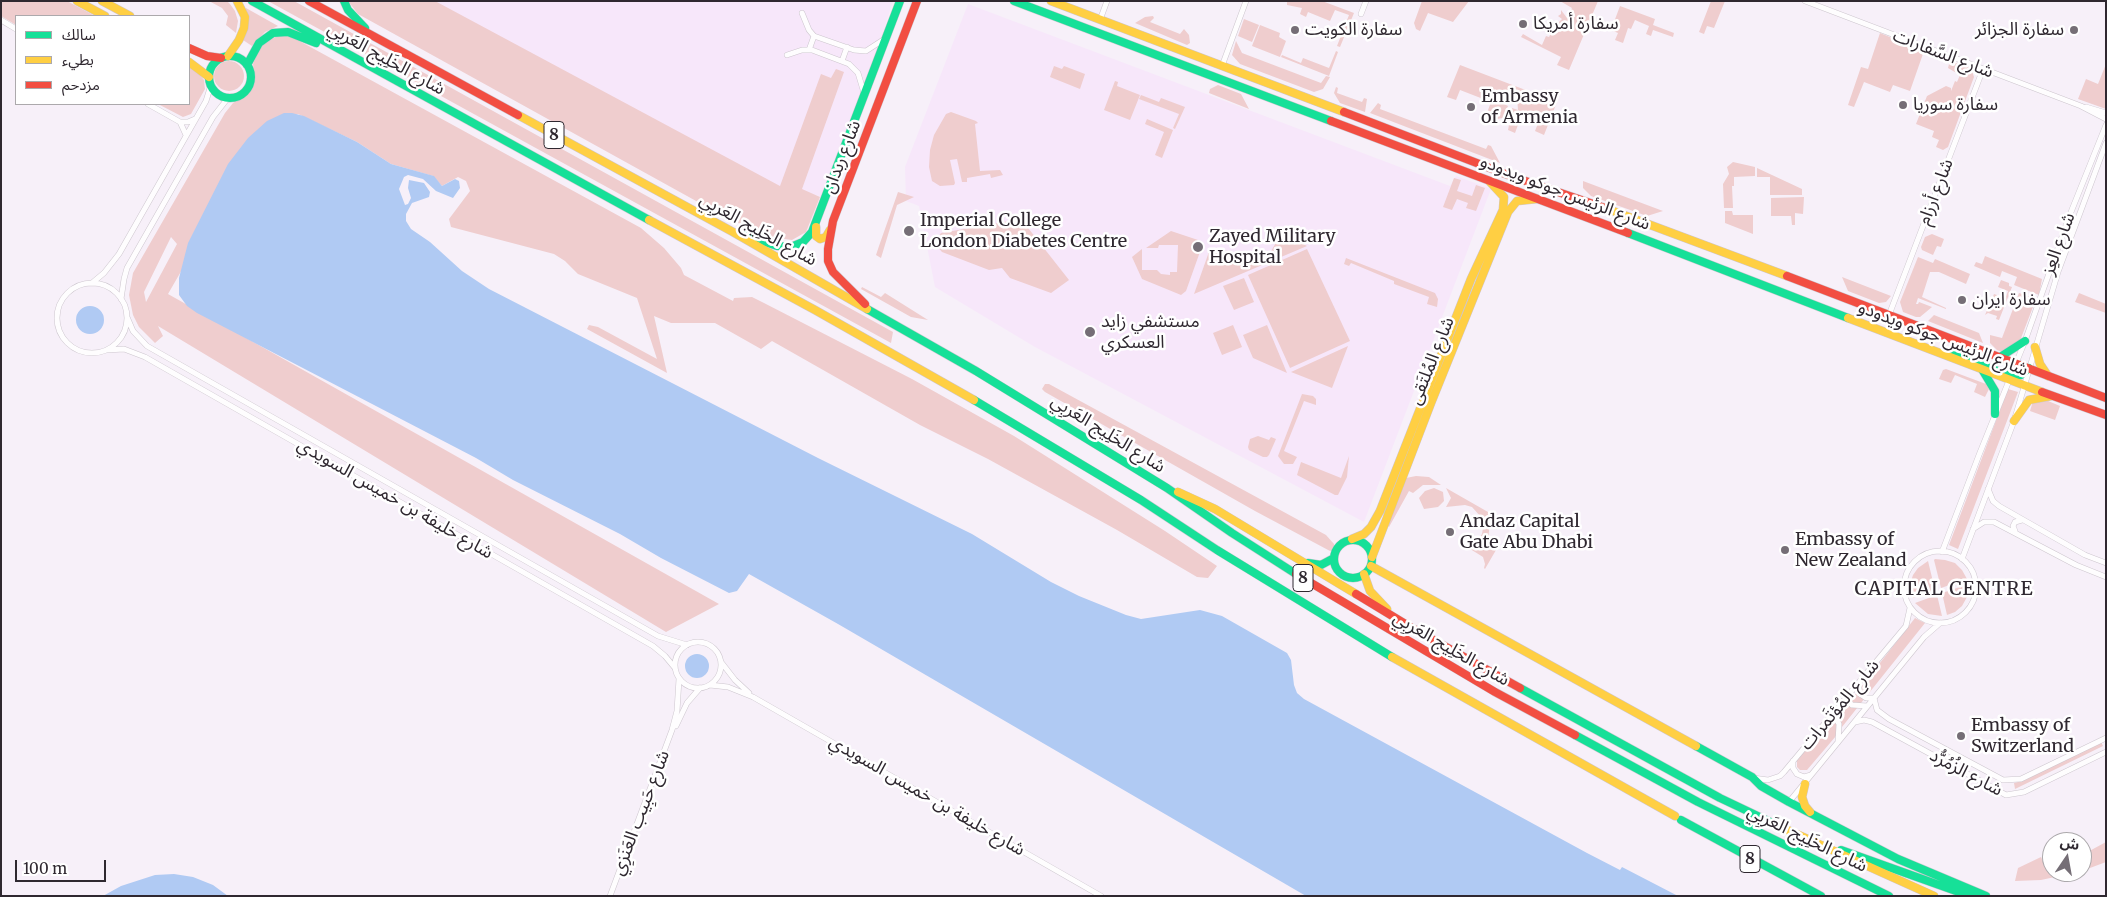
<!DOCTYPE html>
<meta charset="utf-8">
<style>
body{margin:0}
#map{position:relative;width:2107px;height:897px;overflow:hidden;background:#f7f0f9;font-family:Merriweather,"Noto Sans Arabic",serif}
canvas{display:block}
.frame{position:absolute;inset:0;border:2px solid #2f2830;pointer-events:none}
.legend{position:absolute;left:15px;top:15px;width:175px;height:90px;box-sizing:border-box;background:#fff;border:1px solid #aca9ac;margin:0;padding:6px 9px;list-style:none;font-size:15px;color:#2f2830}
.legend li{display:flex;align-items:center;gap:10px;height:25px}
.legend b{width:25px;border:1px solid #aca9ac}
.north{position:absolute;left:2042px;top:832px;width:50px;height:50px;box-sizing:border-box;background:#fff;border:1px solid #aca9ac;border-radius:50%;rotate:12deg;font-size:14px;font-weight:700;line-height:20px;text-align:center;color:#2f2830}
.north::after{content:'';display:block;margin:auto;width:18px;height:22px;background:#756e76;clip-path:polygon(50% 0,100% 100%,50% 72%,0 100%)}
.scale{position:absolute;left:15px;top:860px;width:91px;height:22px;box-sizing:border-box;border:2px solid #2f2830;border-top:0;padding-left:6px;font-size:15px;line-height:18px;white-space:nowrap;color:#2f2830;-webkit-text-stroke:4px #fff;paint-order:stroke}
</style>
<div id="map">
<canvas width="2107" height="897"></canvas>
<div class="frame"></div>
<ul class="legend">
<li><b style="height:6px;background:#16e098"></b>سالك</li>
<li><b style="height:6px;background:#ffcf43"></b>بطيء</li>
<li><b style="height:6px;background:#f24e42"></b>مزدحم</li>
</ul>
<div class="north">ش</div>
<div class="scale">100 m</div>
</div>
<script>
const ctx = document.querySelector('canvas').getContext('2d');
ctx.lineJoin = 'round';
function paint(path, color) {
  ctx.fillStyle = color;
  ctx.fill(path, 'evenodd');
}
function poly(rows) {
  const path = new Path2D();
  for (const r of rows) {
    if (r.length === 3) {
      path.moveTo(r[0] + r[2], r[1]);
      path.arc(r[0], r[1], r[2], 0, 2 * Math.PI);
      continue;
    }
    path.moveTo(r[0], r[1]);
    for (let i = 2; i < r.length; i += 2) path.lineTo(r[i], r[i + 1]);
  }
  return path;
}
function trace(path, color, width, dash) {
  ctx.strokeStyle = color;
  ctx.lineWidth = width;
  ctx.lineCap = dash ? 'butt' : 'round';
  ctx.setLineDash(dash || []);
  ctx.stroke(path);
}
function drawText(font, color, halo, rows, align = 'center') {
  ctx.font = font + ' Merriweather,"Noto Sans Arabic",serif';
  ctx.lineWidth = 5;
  ctx.setLineDash([]);
  ctx.textBaseline = 'middle';
  ctx.strokeStyle = halo;
  ctx.fillStyle = color;
  for (const [text, x, y, turn = 0] of rows) {
    ctx.save();
    ctx.translate(x, y);
    ctx.rotate((+turn || 0) * Math.PI / 180);
    ctx.textAlign = isNaN(turn) ? turn : align;
    if (halo) ctx.strokeText(text, 0, 0);
    ctx.fillText(text, 0, 0);
    ctx.restore();
  }
}
paint(poly([
 [380,1,893,1,879,45,821,197,816,195,802,200],
 [968,4,1450,186,1456,176,1491,189,1364,522,1035,347,935,287,919,206,906,201,905,167]
]), '#f7e7fa');
paint(poly([
 [1,1,67,1,95,16,16,16,16,25,1,16],
 [209,1,227,1,230,4,235,11,238,21,236,33,226,25,228,16,222,8],
 [268,1,294,1,893,332,891,343],
 [348,1,435,1,780,186,821,74,831,78,836,69,844,72,802,189,820,197,806,232,792,240,770,237,725,217,358,14],
 [1287,1,1322,1,1354,13,1340,47,1337,46,1349,15,1335,10,1330,21,1308,12,1306,17,1300,14,1302,8,1287,5],
 [1422,1,1469,1,1453,22,1428,13,1420,31,1416,29,1414,23],
 [1560,1,1598,1,1569,70,1557,65,1561,57,1521,37,1523,34,1542,45,1546,36,1549,37,1554,27,1562,19,1558,16,1561,14,1561,10,1567,18,1572,8],
 [1711,1,1725,1,1714,28,1707,26,1704,34,1699,32],
 [1620,6,1655,19,1653,25,1674,33,1673,37,1653,30,1651,36,1646,34,1649,26,1635,20,1631,29,1628,28,1623,43,1615,40,1618,33,1611,30],
 [246,8,278,26,265,32,252,46,243,40],
 [1153,16,1154,18,1150,22,1180,34,1184,29,1189,35,1190,43,1187,45,1135,23,1145,17],
 [1244,19,1259,25,1252,42,1238,36],
 [1260,25,1280,33,1279,37,1286,41,1280,57,1252,46],
 [1880,33,1924,51,1910,91,1893,85,1890,92,1864,82,1854,107,1848,105,1861,67,1868,69],
 [281,34,294,38,641,228,664,248,681,268,684,275,733,301,734,298,752,297,764,303,912,379,1014,436,1165,531,1217,566,1208,578,1197,577,1117,530,988,459,920,425,772,341,761,349,715,323,671,323,654,316,667,373,587,329,589,325,598,327,657,359,637,298,578,274,565,261,554,254,451,227,449,219,470,191,466,181,458,177,442,186,433,176,391,164,357,142,298,114,267,122,168,294,719,604,666,632,158,326,163,336,155,343,139,327,133,315,129,295,133,273,225,113,233,103,244,97,253,86,255,81,253,64,260,46],
 [171,237,177,244,146,302,144,292],
 [1236,41,1242,53,1321,83,1326,76,1330,77,1323,89,1314,92,1240,64,1232,55],
 [1336,51,1338,52,1329,76,1281,57,1282,55,1301,63,1303,58,1329,68],
 [229,76,15],
 [1953,62,1971,68,1974,77,1948,147,1943,150,1936,147,1939,140,1932,137,1934,131,1916,124,1927,96,1946,86,1951,88,1951,91,1955,81,1957,82,1960,75,1948,68,1949,64],
 [2106,64,2106,109,2078,99,2086,79,2098,84],
 [1460,65,1557,102,1544,135,1535,131,1539,121,1522,114,1515,133,1508,130,1509,125,1507,120,1512,108,1518,110,1517,97,1507,91,1502,103,1508,106,1503,118,1497,119,1493,124,1484,121,1491,102,1460,90,1456,100,1447,97],
 [1054,66,1062,69,1064,66,1085,74,1080,89,1050,77],
 [189,67,197,71,204,80,205,89,191,114,183,117,158,104,189,104],
 [1115,81,1118,82,1117,86,1140,95,1130,120,1104,110],
 [1218,85,1241,94,1249,109,1209,93,1210,89],
 [1336,87,1338,88,1337,93,1362,102,1364,98,1367,99,1365,112,1340,103,1334,93],
 [1141,95,1159,102,1161,98,1185,107,1175,129,1173,128,1179,114,1139,99],
 [1378,103,1381,105,1380,109,1486,149,1488,145,1491,146,1500,163,1370,113],
 [951,112,976,121,978,123,975,124,980,171,1000,170,1003,175,991,178,990,174,967,178,967,182,962,182,957,159,950,160,955,183,954,185,940,186,932,181,929,167,930,150,934,135,946,114],
 [1147,119,1173,130,1162,158,1155,155,1164,132,1145,124],
 [1733,162,1755,167,1755,176,1734,177,1734,186,1732,186,1733,208,1724,208,1723,184,1729,174,1727,167],
 [1757,168,1802,189,1802,195,1770,195,1770,177,1757,177],
 [1454,178,1461,180,1457,191,1472,196,1476,185,1485,188,1476,211,1466,208,1468,203,1457,199,1452,210,1443,207],
 [1583,181,1663,211,1647,216,1591,196,1583,188],
 [898,192,914,197,897,205,881,258,876,255,879,246],
 [1804,197,1803,214,1795,213,1795,225,1792,225,1791,216,1771,216,1771,198],
 [1725,211,1732,211,1733,215,1753,215,1753,234,1725,223],
 [1021,219,1069,280,1051,293,1010,278,1002,268,989,270,942,252,936,245,936,240,941,233],
 [1171,231,1198,240,1201,249,1186,291,1181,295,1142,279,1132,257,1142,249,1142,270,1157,270,1161,274,1170,275,1170,272,1177,272,1178,245,1159,245,1158,248,1146,248],
 [1932,234,1944,239,1941,247,1937,246,1933,255,1922,250,1921,247,1925,237],
 [1284,238,1292,238,1307,246,1194,294,1210,249,1249,263,1258,264,1267,258,1277,241],
 [1307,249,1350,341,1290,368,1248,275],
 [1985,256,2042,279,2039,295,2014,285,2017,277,2002,271,2000,277,1974,266,1976,262,1982,264],
 [1918,257,1933,263,1935,259,1970,274,1966,284,1939,272,1930,272,1922,297,1946,308,1946,309,1918,298,1916,304,1918,304,1919,302,1932,307,1920,317,1916,317,1903,312,1900,302],
 [1346,258,1435,293,1438,299,1437,307,1427,304,1429,297,1394,284,1394,281,1351,263,1349,266,1344,264],
 [1842,277,1891,296,1886,302,1879,303,1848,291],
 [1244,278,1254,302,1234,310,1223,286],
 [2001,280,2009,283,2009,286,2012,287,1999,320,1996,319,1997,316,1988,313,1985,315,1994,294,1997,295,1996,299,2004,302,2008,291,1998,287],
 [862,287,881,297,885,293,928,320,911,317,861,289],
 [2019,293,2036,299,2018,346,2003,352,1997,350,1990,343,1990,335,2002,338],
 [2079,293,2106,304,2106,313,2075,302],
 [1934,315,1979,333,1983,343,1928,321],
 [1233,325,1242,347,1222,355,1213,333],
 [1267,325,1287,373,1253,358,1243,335],
 [1348,346,1332,388,1291,372],
 [1946,369,1986,384,1989,389,1985,397,1974,392,1977,384,1955,375,1951,383,1939,379,1943,370],
 [1045,384,1049,384,1326,535,1334,544,1334,550,1330,551,1255,511,1045,392,1042,389],
 [2008,389,2018,392,1958,549,1949,545],
 [1302,394,1313,396,1316,399,1316,405,1304,401,1284,451,1297,457,1293,464,1284,464,1278,456],
 [2041,398,2060,406,2055,420,2030,411,2033,401],
 [1258,436,1269,440,1271,437,1276,439,1269,455,1267,457,1263,457,1249,450,1248,447,1250,439],
 [1349,456,1347,477,1338,495,1335,495,1297,475,1301,462,1341,478],
 [1416,476,1429,477,1441,485,1423,485,1413,493,1409,491,1389,527,1387,525,1406,478],
 [1434,488,1443,492,1444,501,1438,507,1424,509,1419,498,1425,491],
 [1446,488,1488,512,1490,522,1488,540,1489,546,1496,550,1485,569,1484,568,1485,564,1483,557,1467,547,1478,540,1482,534,1483,528,1481,517,1472,507,1465,505,1446,507,1451,498],
 [1935,559,1945,560,1955,563,1962,570,1967,579,1941,588,1934,560],
 [1928,561,1935,590,1913,598,1910,584,1913,575,1918,568],
 [1969,584,1967,597,1962,606,1955,612,1947,615,1942,593],
 [1937,595,1942,616,1928,614,1915,603],
 [1915,618,1925,623,1869,693,1863,692,1862,686],
 [1858,691,1865,698,1842,727,1839,714],
 [1834,719,1838,729,1836,736,1807,770,1800,770,1797,767,1797,760],
 [2101,742,2103,746,2015,789,2014,783,2022,781],
 [2106,842,2106,862,2082,871,2082,855],
 [2041,857,2050,875,2057,872,2078,872,2041,880,2015,881,2018,868]
]), '#efcdce');
paint(poly([
 [284,113,292,113,304,116,357,142,391,164,434,176,442,186,455,179,459,181,460,188,453,198,436,191,423,179,408,175,404,177,399,189,405,205,408,204,411,198,408,188,409,180,424,183,430,192,429,197,412,203,406,214,406,221,411,229,430,242,462,271,489,289,818,458,972,534,1051,582,1079,596,1126,615,1141,619,1200,610,1222,616,1287,653,1291,660,1294,685,1297,693,1304,699,1587,853,1620,870,1622,867,1678,896,1306,896,838,624,749,574,737,591,729,593,661,558,620,534,513,480,476,458,197,313,187,306,179,295,179,278,188,243,228,164,248,138,267,121],
 [90,320,14],
 [697,666,12],
 [174,874,193,877,213,885,228,896,103,896,121,886,155,875]
]), '#b0caf3');
const street = poly([
 [1805,1,2081,106,2106,119],
 [802,13,809,30,814,36,854,50,866,51,886,38],
 [1361,14,1366,1],
 [1,20,16,29],
 [1100,20,1107,1],
 [809,50,814,36],
 [787,55,802,50,812,50,849,64,858,73,864,93],
 [842,61,847,47],
 [1222,66,1246,1],
 [148,104,180,122,188,122,195,119],
 [2086,107,2106,113],
 [180,122,186,135],
 [92,283,104,273,119,254,206,101,211,85],
 [92,318,35],
 [121,299,124,279,127,268,213,117,228,98],
 [1889,315,1983,69],
 [127,317,133,331,147,346,658,636,687,645],
 [107,350,124,349,145,357,653,646,665,656,675,668],
 [1988,489,1993,501,1999,506,2085,555,2106,563],
 [1973,529,1984,522,1994,522,2076,565,2106,577],
 [2015,531,2013,526,2015,522,2022,520],
 [1940,587,36],
 [1942,552,1979,455,2025,341,2069,217,2106,125],
 [1962,559,2014,421,2058,272,2106,143],
 [698,665,23],
 [721,662,735,680,749,693],
 [1858,683,1860,694,1866,698,1874,698,1877,710,1889,719,2003,780,2021,779,2106,738],
 [710,685,728,687,753,697,1101,896],
 [1845,699,1852,705,1867,706],
 [1833,713,1839,724,1838,742],
 [1855,722,1864,720,1872,722,2006,795,2024,792,2106,752],
 [676,726,687,703,700,688],
 [1793,761,1793,768,1797,774,1804,777,1811,775],
 [1753,778,1768,780,1780,776,1784,772,1906,626,1910,608],
 [1789,802,1924,637,1940,623],
 [610,896,672,730,677,711,679,679]
]);
const fast = poly([
 [252,1,649,220],
 [344,1,348,10,365,28],
 [1014,1,1331,121],
 [230,77,21],
 [247,65,259,43,273,33,288,32,316,43],
 [1628,233,1848,318],
 [745,235,777,246,791,247,803,242,812,232,900,1],
 [867,309,976,371,1167,488,1232,533,1296,574],
 [1949,353,2011,376,2021,375,2029,368],
 [2000,357,2025,341],
 [1983,371,1995,391,1995,414],
 [974,400,1141,500,1217,550,1392,657],
 [1353,559,19],
 [1308,563,1321,565,1334,558],
 [1520,688,1720,798,1781,827],
 [1575,735,1698,802,1889,896],
 [1696,746,1752,777,1761,786,1789,802,1898,859,1986,896],
 [1681,820,1821,896],
 [1841,850,1970,896]
]);
const slow = poly([
 [77,1,105,16],
 [102,1,130,16],
 [1051,1,1344,112],
 [228,56,239,40,244,28,245,17,237,1],
 [189,62,209,77],
 [518,115,733,232,867,309],
 [1605,208,1787,276],
 [649,220,815,310,974,400],
 [816,227,816,236,820,239,826,237,830,230],
 [1848,318,2042,392],
 [2035,347,2040,364,2048,376],
 [2014,421,2029,400,2051,396],
 [1178,492,1215,509,1356,594],
 [1352,539,1364,534,1371,527,1380,511,1471,279,1503,210,1504,197,1490,182],
 [1372,557,1431,403,1508,212,1517,201,1536,199],
 [1371,566,1696,746],
 [1364,574,1370,591,1387,609],
 [1392,657,1675,816],
 [1805,784,1802,797,1805,806,1810,812],
 [1781,827,1934,896]
]);
const jam = poly([
 [309,1,518,115],
 [189,48,207,56,221,58],
 [1344,112,1508,175,1605,208],
 [1331,121,1628,233],
 [1787,276,2106,398],
 [865,304,833,272,828,261,828,249,833,221,917,1],
 [2042,392,2106,415],
 [1296,574,1495,692,1575,735],
 [1356,594,1412,628,1520,688]
]);
trace(street, '#cdc6ce', 6);
trace(fast, '#cdc6ce', 9);
trace(slow, '#cdc6ce', 9);
trace(jam, '#cdc6ce', 9);
trace(street, '#fefdfe', 5);
trace(fast, '#16e098', 8);
trace(slow, '#ffcf43', 8);
trace(jam, '#f24e42', 8);
for (const [x, y, r, color] of [
 [1523,24,5,"#756e76"],
 [1295,30,5,"#756e76"],
 [2074,30,5,"#756e76"],
 [1903,105,5,"#756e76"],
 [1471,107,5,"#756e76"],
 [909,231,6,"#756e76"],
 [1198,247,6,"#756e76"],
 [1962,300,5,"#756e76"],
 [1090,332,6,"#756e76"],
 [1450,532,5,"#756e76"],
 [1785,550,5,"#756e76"],
 [1961,736,5,"#756e76"]
]) {
  const dot = new Path2D();
  dot.arc(x, y, r, 0, 2 * Math.PI);
  ctx.fillStyle = color;
  ctx.fill(dot);
  trace(dot, '#fff', 2);
}
for (const [x, y, w] of [
 [554,135,20],
 [1303,578,20],
 [1750,859,20]
]) {
  const box = new Path2D();
  box.roundRect(x - w / 2, y - 13.5, w, 27, 4);
  ctx.fillStyle = '#fff';
  ctx.fill(box);
  trace(box, '#2f2830', 1);
}
drawText('bold 16px', '#2f2830', null, [
 ["8",554,135],
 ["8",1303,578],
 ["8",1750,859]
]);
drawText('18px', '#2f2830', '#fff', [
 ["سفارة أمريكا",1533,24],
 ["سفارة الكويت",1305,30],
 ["سفارة الجزائر",2064,30,"right"],
 ["Embassy",1481,97],
 ["of Armenia",1481,118],
 ["سفارة سوريا",1913,105],
 ["Imperial College",920,221],
 ["London Diabetes Centre",920,242],
 ["Zayed Military",1209,237],
 ["Hospital",1209,258],
 ["سفارة ايران",1972,300],
 ["مستشفي زايد",1101,322],
 ["العسكري",1101,343],
 ["Andaz Capital",1460,522],
 ["Gate Abu Dhabi",1460,543],
 ["Embassy of",1795,540],
 ["New Zealand",1795,561],
 ["Embassy of",1971,726],
 ["Switzerland",1971,747]
], 'left');
drawText('18px', '#2f2830', '#fff', [
 ["شارع السَّفارات",1943,54,21],
 ["شارع الخَلِيج العَربِي",386,59,29],
 ["شارع ربدان",842,157,-69],
 ["شارع أرزام",1936,192,-69],
 ["شارع الرئيس جوكو ويدودو",1565,193,21],
 ["شارع الخَلِيج العَربِي",758,230,29],
 ["شارع العِز",2059,244,-70],
 ["شارع الرئيس جوكو ويدودو",1943,339,21],
 ["شارع المُلتَقى",1432,361,-68],
 ["شارع الخَلِيج العَربِي",1108,434,32],
 ["شارع خليفة بن خميس السويدي",395,499,30],
 ["شارع الخَلِيج العَربِي",1451,649,30],
 ["شارع المُؤتَمرات",1840,705,-50],
 ["شارع الزُمُرُّد",1966,773,28],
 ["شارع خليفة بن خميس السويدي",927,796,30],
 ["شارع حَبِيب العَنَزِي",641,813,-69],
 ["شارع الخَلِيج العَربِي",1807,839,26]
]);
ctx.letterSpacing = '1px';
drawText('19px', '#2f2830', '#fff', [
 ["CAPITAL CENTRE",1944,590]
]);
ctx.letterSpacing = '0px';
</script>
